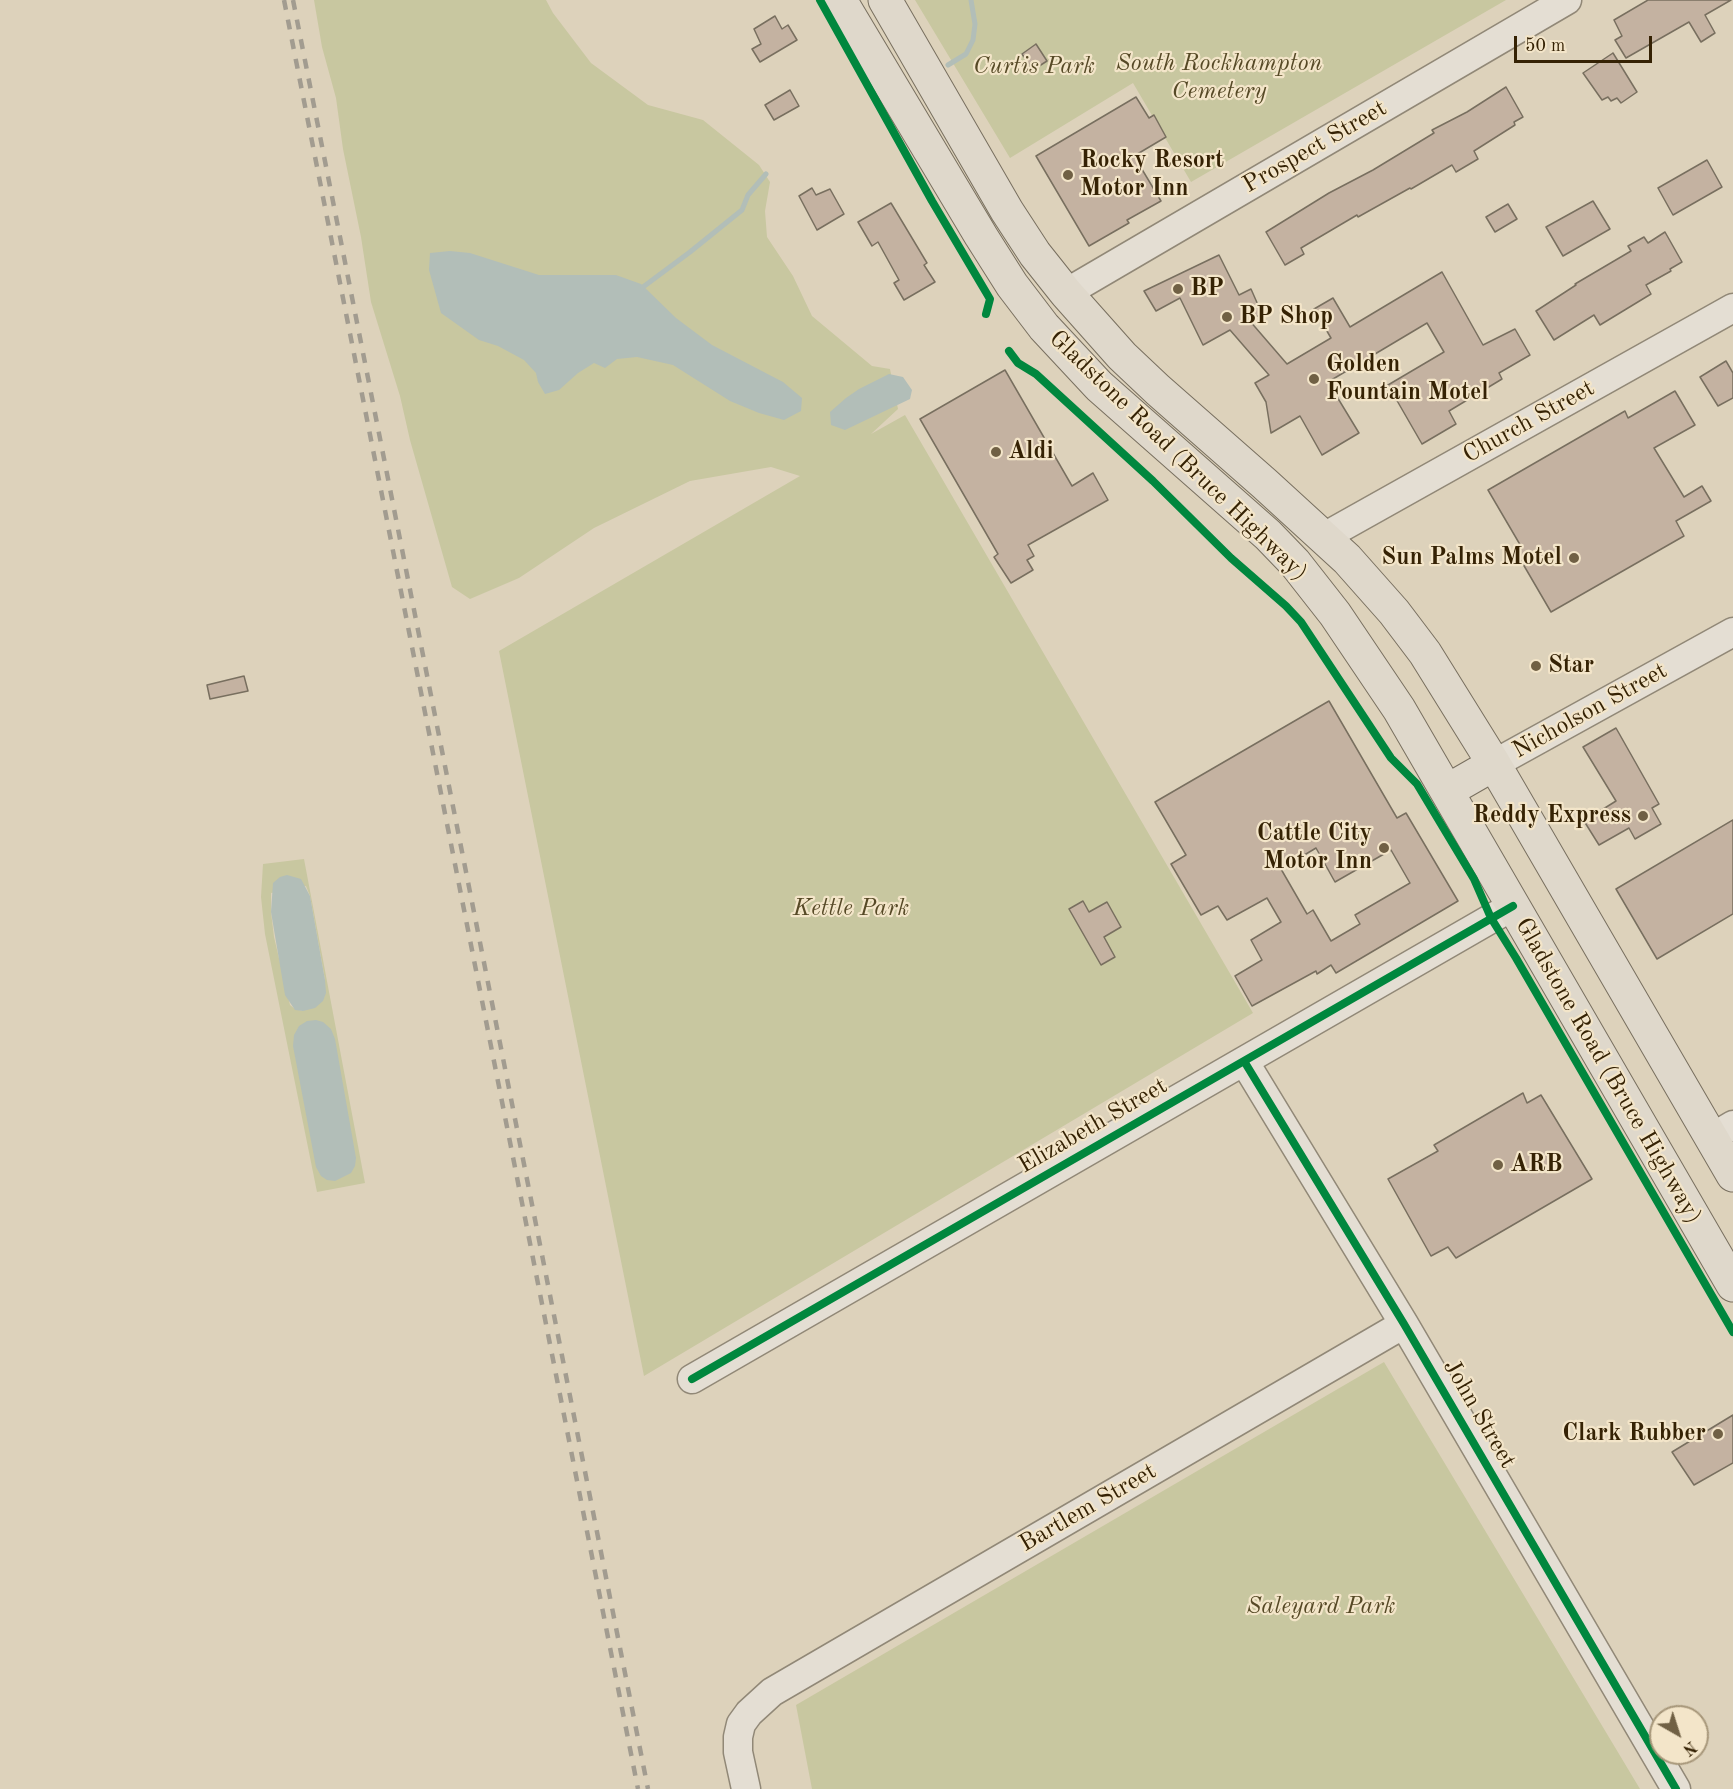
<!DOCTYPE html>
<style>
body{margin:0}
#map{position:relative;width:1733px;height:1789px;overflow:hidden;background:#ddd2bb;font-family:"Old Standard TT",serif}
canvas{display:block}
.north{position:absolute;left:1649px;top:1705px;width:60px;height:60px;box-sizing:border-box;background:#f3e5c9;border:2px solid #a7977a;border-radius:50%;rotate:141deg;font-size:16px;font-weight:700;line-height:24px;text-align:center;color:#352204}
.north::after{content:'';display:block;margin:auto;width:21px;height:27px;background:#706044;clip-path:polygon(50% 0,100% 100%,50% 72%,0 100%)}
.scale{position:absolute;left:1514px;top:36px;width:138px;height:27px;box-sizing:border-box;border:3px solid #352204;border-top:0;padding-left:8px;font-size:18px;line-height:21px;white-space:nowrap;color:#352204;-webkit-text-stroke:4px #f3e5c9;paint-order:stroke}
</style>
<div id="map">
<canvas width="1733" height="1789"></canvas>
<div class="north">N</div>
<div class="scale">50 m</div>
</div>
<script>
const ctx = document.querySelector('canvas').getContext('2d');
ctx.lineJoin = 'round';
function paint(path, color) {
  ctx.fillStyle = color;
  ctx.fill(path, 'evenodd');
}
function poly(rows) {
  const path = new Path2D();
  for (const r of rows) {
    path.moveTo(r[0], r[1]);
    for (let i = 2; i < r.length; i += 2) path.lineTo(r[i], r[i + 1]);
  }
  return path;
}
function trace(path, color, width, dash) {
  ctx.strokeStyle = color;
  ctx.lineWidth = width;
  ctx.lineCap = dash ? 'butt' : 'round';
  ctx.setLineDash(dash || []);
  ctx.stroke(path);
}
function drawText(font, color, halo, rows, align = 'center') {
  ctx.font = font + ' "Old Standard TT",serif';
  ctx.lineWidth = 4.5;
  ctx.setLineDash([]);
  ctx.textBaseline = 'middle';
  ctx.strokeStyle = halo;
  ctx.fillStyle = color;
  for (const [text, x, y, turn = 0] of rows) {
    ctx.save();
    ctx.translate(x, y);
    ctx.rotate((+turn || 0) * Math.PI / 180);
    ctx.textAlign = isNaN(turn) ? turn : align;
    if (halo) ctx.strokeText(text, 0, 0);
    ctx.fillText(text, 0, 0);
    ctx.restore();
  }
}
paint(poly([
 [314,0,546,0,553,13,591,63,648,105,703,120,759,165,770,182,765,211,767,237,793,276,812,316,872,366,890,369,898,409,871,434,905,415,1253,1013,644,1376,499,651,800,476,771,467,690,481,594,528,519,578,470,599,452,587,410,440,400,396,371,302,361,237,343,149,336,98,322,47],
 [915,0,1506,0,1191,182,1133,83,1010,158],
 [304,859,365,1183,317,1192,265,934,261,897,263,864],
 [306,886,310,896,325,980,303,1011,295,1009,290,1005,274,937,271,912,271,893],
 [1384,1362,1640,1789,812,1789,796,1705]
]), '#c8c7a0');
paint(poly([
 [450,251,470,253,539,275,616,275,641,284,676,318,712,345,783,382,802,398,801,411,784,420,759,413,730,401,673,365,637,357,617,359,605,368,594,363,578,373,559,390,545,394,538,382,536,373,524,360,498,346,479,340,441,313,429,270,430,253],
 [889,374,903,377,912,390,910,399,845,430,831,425,830,412,846,398,859,389],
 [287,875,301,879,310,896,325,980,326,993,323,1001,315,1008,303,1011,295,1010,285,995,271,912,273,883,280,877],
 [316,1020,323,1022,331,1029,335,1039,356,1158,355,1166,351,1173,335,1181,327,1180,321,1176,316,1167,293,1046,294,1035,299,1026,307,1021]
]), '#b2beb8');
trace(poly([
 [948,65,966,54,973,40,975,24,971,0],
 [643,287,690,252,742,210,748,195,766,174]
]), '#b2beb8', 5);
const building = poly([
 [1648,0,1731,0,1705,15,1715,33,1701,42,1689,22,1626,58,1615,40,1622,36,1614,20,1648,0],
 [775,16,782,29,788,25,797,40,760,62,752,49,761,44,754,29,775,16],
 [1036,44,1047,61,1033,70,1022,54,1036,44],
 [1613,53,1637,92,1621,103,1617,98,1611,101,1608,97,1602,100,1583,73,1613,53],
 [1506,87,1523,117,1514,122,1515,125,1474,151,1478,159,1456,172,1452,165,1411,189,1410,188,1358,217,1357,215,1301,248,1304,254,1285,265,1266,232,1329,193,1373,170,1434,133,1432,130,1467,112,1506,87],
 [790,90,799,106,774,120,765,105,790,90],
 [1136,97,1149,118,1154,115,1166,137,1134,156,1161,201,1127,220,1129,223,1089,246,1036,156,1136,97],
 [1707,160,1722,187,1673,215,1658,188,1707,160],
 [812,188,816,195,830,189,844,214,817,230,799,196,812,188],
 [1593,201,1610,229,1563,256,1546,227,1593,201],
 [891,203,927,263,924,265,935,282,904,300,894,283,899,280,878,242,872,246,858,222,891,203],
 [1508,204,1517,219,1495,232,1486,217,1508,204],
 [1665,232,1682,262,1670,269,1671,271,1646,285,1651,294,1600,325,1594,315,1554,340,1536,311,1576,285,1575,284,1631,251,1628,246,1644,237,1648,243,1665,232],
 [1219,255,1239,295,1251,289,1262,314,1249,320,1287,364,1331,338,1314,309,1333,298,1350,327,1442,272,1483,345,1515,329,1530,355,1499,373,1502,379,1449,411,1456,424,1422,444,1388,385,1444,352,1427,323,1328,382,1359,433,1322,455,1300,416,1271,433,1266,402,1255,383,1269,375,1230,330,1203,345,1180,298,1156,311,1144,291,1219,255],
 [1726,361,1733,373,1733,398,1718,406,1700,377,1726,361],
 [1005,370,1072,486,1093,473,1108,500,1028,545,1034,556,1027,560,1033,570,1011,583,994,557,998,554,920,419,1005,370],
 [1675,391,1695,425,1654,448,1684,497,1702,486,1711,501,1676,521,1684,536,1551,612,1516,552,1522,548,1488,490,1625,411,1628,418,1675,391],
 [244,676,248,691,210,699,207,685,244,676],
 [1329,701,1397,818,1406,813,1458,901,1336,973,1331,965,1317,974,1316,971,1252,1006,1235,976,1262,960,1251,940,1281,922,1267,898,1227,920,1218,906,1201,915,1171,864,1186,855,1155,802,1329,701],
 [1316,848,1335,882,1391,850,1410,883,1355,915,1360,924,1331,941,1313,910,1307,914,1281,869,1316,848],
 [1616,728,1659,804,1652,808,1661,824,1635,839,1629,828,1599,845,1584,821,1616,801,1583,747,1616,728],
 [1733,820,1733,914,1657,959,1616,889,1733,820],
 [1083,901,1089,912,1107,902,1121,927,1104,937,1115,957,1101,965,1069,909,1083,901],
 [1523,1093,1527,1103,1541,1095,1592,1179,1456,1258,1448,1247,1431,1256,1388,1179,1438,1151,1434,1145,1523,1093],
 [1733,1415,1733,1463,1694,1485,1672,1452,1733,1415]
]);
paint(building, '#c4b2a1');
trace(building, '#786f5f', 1.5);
const minor = poly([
 [1066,293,1567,0],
 [1324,537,1733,308],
 [1494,764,1733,632],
 [1244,1061,1404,1324,1676,1789],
 [1711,1138,1733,1125],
 [692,1379,1513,906],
 [746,1789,738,1752,738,1737,741,1724,749,1713,772,1692,1404,1324]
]);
const highway = poly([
 [840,0,981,236,1012,285,1044,327,1099,386,1268,535,1295,563,1335,614,1399,709,1733,1285],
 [885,0,1007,211,1035,254,1066,293,1122,356,1158,390,1265,484,1347,559,1394,612,1425,653,1494,764,1733,1175],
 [1447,791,1494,764]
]);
trace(minor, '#918877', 31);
trace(highway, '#786f5f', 35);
trace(minor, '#e4ded3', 28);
trace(highway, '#dfd8cb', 33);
trace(poly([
 [284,0,638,1789],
 [293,0,648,1789]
]), '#a29c90', 4.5, [10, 10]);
trace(poly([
 [820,0,932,201,990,299,986,314],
 [1009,351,1018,363,1036,374,1153,481,1231,558,1286,606,1301,622,1391,758,1417,784,1474,879,1491,918,1516,958,1733,1332],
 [1244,1061,1404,1324,1676,1789],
 [692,1379,1513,906]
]), '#00873e', 8);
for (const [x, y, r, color] of [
 [1068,175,6,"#706044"],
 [1178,289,6,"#706044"],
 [1227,317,6,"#706044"],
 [1314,379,6,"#706044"],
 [996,452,6,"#706044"],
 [1574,558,6,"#706044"],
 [1536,666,6,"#706044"],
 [1643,816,6,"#706044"],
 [1384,848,6,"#706044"],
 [1498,1165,6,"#706044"],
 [1718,1434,6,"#706044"]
]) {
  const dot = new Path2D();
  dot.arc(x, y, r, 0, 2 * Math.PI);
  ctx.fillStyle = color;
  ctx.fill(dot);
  trace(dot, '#f3e5c9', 2);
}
drawText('italic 24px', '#564926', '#f3e5c9', [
 ["South Rockhampton",1219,64],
 ["Cemetery",1219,92],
 ["Curtis Park",1034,67],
 ["Kettle Park",851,909],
 ["Saleyard Park",1321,1607]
]);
drawText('24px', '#352204', '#f3e5c9', [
 ["Prospect Street",1315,147,-30],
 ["Church Street",1529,422,-29],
 ["Gladstone Road (Bruce Highway)",1178,456,44],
 ["Nicholson Street",1590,711,-29],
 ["Gladstone Road (Bruce Highway)",1608,1071,60],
 ["Elizabeth Street",1093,1126,-30],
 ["John Street",1479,1414,60],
 ["Bartlem Street",1088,1508,-30]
]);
drawText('bold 24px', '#352204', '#f3e5c9', [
 ["Rocky Resort",1080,161],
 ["Motor Inn",1080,189],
 ["BP",1190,289],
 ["BP Shop",1239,317],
 ["Golden",1326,365],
 ["Fountain Motel",1326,393],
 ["Aldi",1008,452],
 ["Sun Palms Motel",1562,558,"right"],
 ["Star",1548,666],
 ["Reddy Express",1631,816,"right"],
 ["Cattle City",1372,834,"right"],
 ["Motor Inn",1372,862,"right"],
 ["ARB",1510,1165],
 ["Clark Rubber",1706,1434,"right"]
], 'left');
</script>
